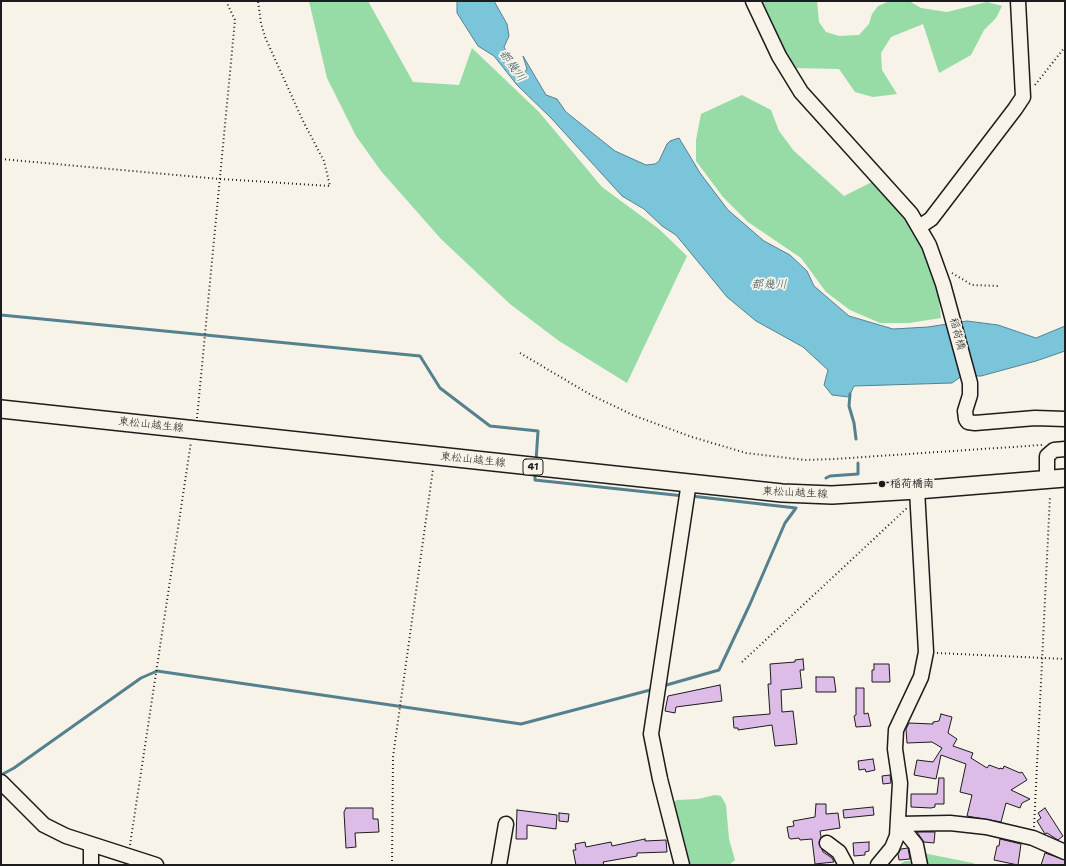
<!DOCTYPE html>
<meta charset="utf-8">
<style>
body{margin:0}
#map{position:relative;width:1066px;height:866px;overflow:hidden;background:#f7f3e8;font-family:"Shantell Sans",sans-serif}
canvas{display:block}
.frame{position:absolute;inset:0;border:2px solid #1c1c1c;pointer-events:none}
</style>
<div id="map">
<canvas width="1066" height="866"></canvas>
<div class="frame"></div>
</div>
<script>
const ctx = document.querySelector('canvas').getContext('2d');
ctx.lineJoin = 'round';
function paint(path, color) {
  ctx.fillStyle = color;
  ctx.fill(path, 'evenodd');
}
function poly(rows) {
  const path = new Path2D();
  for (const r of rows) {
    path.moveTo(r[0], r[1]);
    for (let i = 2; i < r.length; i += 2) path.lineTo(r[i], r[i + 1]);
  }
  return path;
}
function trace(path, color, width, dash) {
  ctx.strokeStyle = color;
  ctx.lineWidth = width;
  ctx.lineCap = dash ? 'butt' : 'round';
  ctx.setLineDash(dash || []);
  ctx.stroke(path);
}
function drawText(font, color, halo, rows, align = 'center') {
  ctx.font = font + ' "Shantell Sans","Klee One",sans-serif';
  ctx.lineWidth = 3.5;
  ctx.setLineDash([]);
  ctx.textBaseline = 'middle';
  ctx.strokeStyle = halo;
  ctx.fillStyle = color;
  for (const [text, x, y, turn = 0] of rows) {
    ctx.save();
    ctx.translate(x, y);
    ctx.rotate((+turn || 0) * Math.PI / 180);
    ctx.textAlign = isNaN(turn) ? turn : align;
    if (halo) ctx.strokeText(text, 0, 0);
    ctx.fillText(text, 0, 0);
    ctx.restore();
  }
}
paint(poly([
 [309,1,368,1,413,82,459,85,472,48,539,112,602,187,659,229,687,256,627,383,559,341,510,304,441,239,381,171,356,136,327,78],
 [760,1,817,1,819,22,826,32,839,36,859,35,869,24,872,14,878,6,890,1,909,1,921,8,947,12,987,2,1002,6,996,18,984,30,971,55,939,73,923,24,891,37,881,53,882,70,897,94,873,97,855,92,839,69,795,68,780,46],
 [742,95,771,110,779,131,794,151,844,196,872,182,902,213,927,251,937,282,941,318,909,323,880,323,850,310,826,292,801,258,748,222,723,197,696,161,696,140,701,114],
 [715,795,721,796,726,805,729,839,735,860,729,865,684,865,671,804,677,800,698,799],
 [923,853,973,863,977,865,899,865,905,861,913,861]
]), '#97dba6');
const water = poly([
 [457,1,494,1,507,24,509,36,504,47,514,66,524,73,527,69,523,56,546,95,557,99,566,112,615,151,646,165,655,164,659,161,667,144,670,141,679,138,700,173,728,210,764,241,790,255,807,271,814,286,849,316,893,329,928,327,967,321,998,325,1036,338,1065,326,1065,351,1036,361,981,376,962,376,952,383,854,386,849,397,832,395,824,385,828,370,803,347,756,321,727,297,676,235,662,226,644,209,622,196,551,118,517,85,494,56,478,46,457,13,457,1]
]);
paint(water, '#7bc5db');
trace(water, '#55818f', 1);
trace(poly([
 [1,315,420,356,440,388,490,426,538,431,536,461],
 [850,394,849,406,854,423,856,439],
 [535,471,535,480,684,496],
 [826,478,830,476,858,474,858,463],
 [691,496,796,508],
 [663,686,719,670,750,604,785,523,796,508],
 [1,775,14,768,141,678,157,671,521,724,654,689]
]), '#55818f', 3);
const building = poly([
 [803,659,804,670,800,670,802,688,781,690,782,712,793,711,797,744,775,746,772,725,738,730,738,728,734,728,733,717,770,714,768,684,771,684,770,664,795,662,795,660,803,659],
 [874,664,889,664,890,682,872,682,872,670,874,670,874,664],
 [816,677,834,677,836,692,816,692,816,677],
 [720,685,722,701,676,707,675,713,665,711,668,696,720,685],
 [856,688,864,688,864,714,868,713,871,726,856,727,854,716,856,715,856,688],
 [941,714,952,717,948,733,957,739,953,746,973,753,971,758,987,768,989,765,1000,769,1000,768,1003,769,1004,766,1020,773,1022,772,1027,780,1011,790,1030,799,1022,803,1020,808,1006,803,1001,822,967,816,972,795,960,792,966,764,941,755,936,779,914,775,917,760,933,762,942,748,932,742,907,743,906,729,909,723,933,724,933,722,939,721,941,714],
 [873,759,875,770,866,772,865,769,859,770,858,761,873,759],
 [890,775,891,783,883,784,882,776,890,775],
 [939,778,944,778,944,804,935,804,935,807,931,808,911,807,911,794,937,794,939,778],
 [816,804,826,804,826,814,838,813,840,828,820,831,821,837,819,842,823,852,832,858,834,862,815,864,812,839,800,840,799,838,791,839,789,838,787,827,794,826,793,821,815,817,816,804],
 [873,807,874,815,844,818,843,810,873,807],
 [346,808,373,808,373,819,378,819,379,832,355,833,356,847,346,848,344,812,346,808],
 [1045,808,1063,836,1058,840,1047,833,1045,834,1037,821,1041,818,1038,813,1045,808],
 [517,810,557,815,556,829,527,825,527,839,516,839,517,810],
 [559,813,569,814,568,822,559,821,559,813],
 [917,832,935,832,934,843,924,842,917,832],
 [645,839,645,841,666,840,667,852,637,853,637,856,603,862,604,865,576,865,573,850,576,850,575,844,585,842,586,847,611,842,612,846,645,839],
 [1000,839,1021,844,1018,865,994,860,997,846,999,846,1000,839],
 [869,842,869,851,865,852,865,855,854,856,853,843,869,842],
 [908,848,910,859,899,860,898,854,901,849,908,848],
 [1045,853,1065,860,1065,865,1041,865,1045,853]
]);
paint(building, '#ddbce8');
trace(building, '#1c1c1c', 1);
const minor = poly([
 [753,1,779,56,801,92,911,214,929,245,943,284,970,383,970,395,965,411,966,419,968,422,975,423,1035,418,1065,419],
 [919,227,931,219,1015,109,1023,97,1018,1],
 [1047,480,1047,456,1054,450,1065,449],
 [1,782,44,825,66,836,156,865],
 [899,824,950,823,986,827,1033,838,1065,852],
 [899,824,916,845,920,865],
 [827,843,839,852,846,865],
 [91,845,91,865],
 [499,865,506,824],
 [682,865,660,779,651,734,689,482],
 [878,865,892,848,897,836,900,783,895,749,896,730,921,677,926,652,917,490]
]);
const major = poly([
 [1,409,782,493,832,495,917,490,1065,478]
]);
trace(minor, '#1c1c1c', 17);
trace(major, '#1c1c1c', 20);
trace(poly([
 [1035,85,1065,47],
 [1,159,220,179,330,186,324,161,303,121,265,37,261,23,258,1],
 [952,273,972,285,999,286],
 [520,353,591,395,635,416,692,437,746,453,805,460,834,459,1042,445],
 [197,418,235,20,226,1],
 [937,653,1065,659],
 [742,662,907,508],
 [1034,827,1050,496],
 [130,845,191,442],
 [392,865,393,757,433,469]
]), '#1c1c1c', 2, [1, 3]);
trace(minor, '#f7f3e8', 14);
trace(major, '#f7f3e8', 17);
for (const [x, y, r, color] of [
 [882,484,4,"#1c1c1c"]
]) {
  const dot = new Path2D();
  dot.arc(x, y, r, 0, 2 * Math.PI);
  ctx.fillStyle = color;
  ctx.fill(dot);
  trace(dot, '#f7f3e8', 1.5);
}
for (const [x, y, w] of [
 [533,467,20]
]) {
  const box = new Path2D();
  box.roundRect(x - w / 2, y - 8, w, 16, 3);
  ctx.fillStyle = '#f7f3e8';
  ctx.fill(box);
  trace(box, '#1c1c1c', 1);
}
drawText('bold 10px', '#1c1c1c', null, [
 ["41",533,467]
]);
drawText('11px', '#1c1c1c', '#f7f3e8', [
 ["稲荷橋",957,334,75],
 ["東松山越生線",151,425,6],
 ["東松山越生線",473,460,6],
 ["東松山越生線",795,493,3]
]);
drawText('bold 11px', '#1c1c1c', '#f7f3e8', [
 ["稲荷橋南",890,484]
], 'left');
drawText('italic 12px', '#3d575f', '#f7f3e8', [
 ["都幾川",512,66,54],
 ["都幾川",769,285]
]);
</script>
